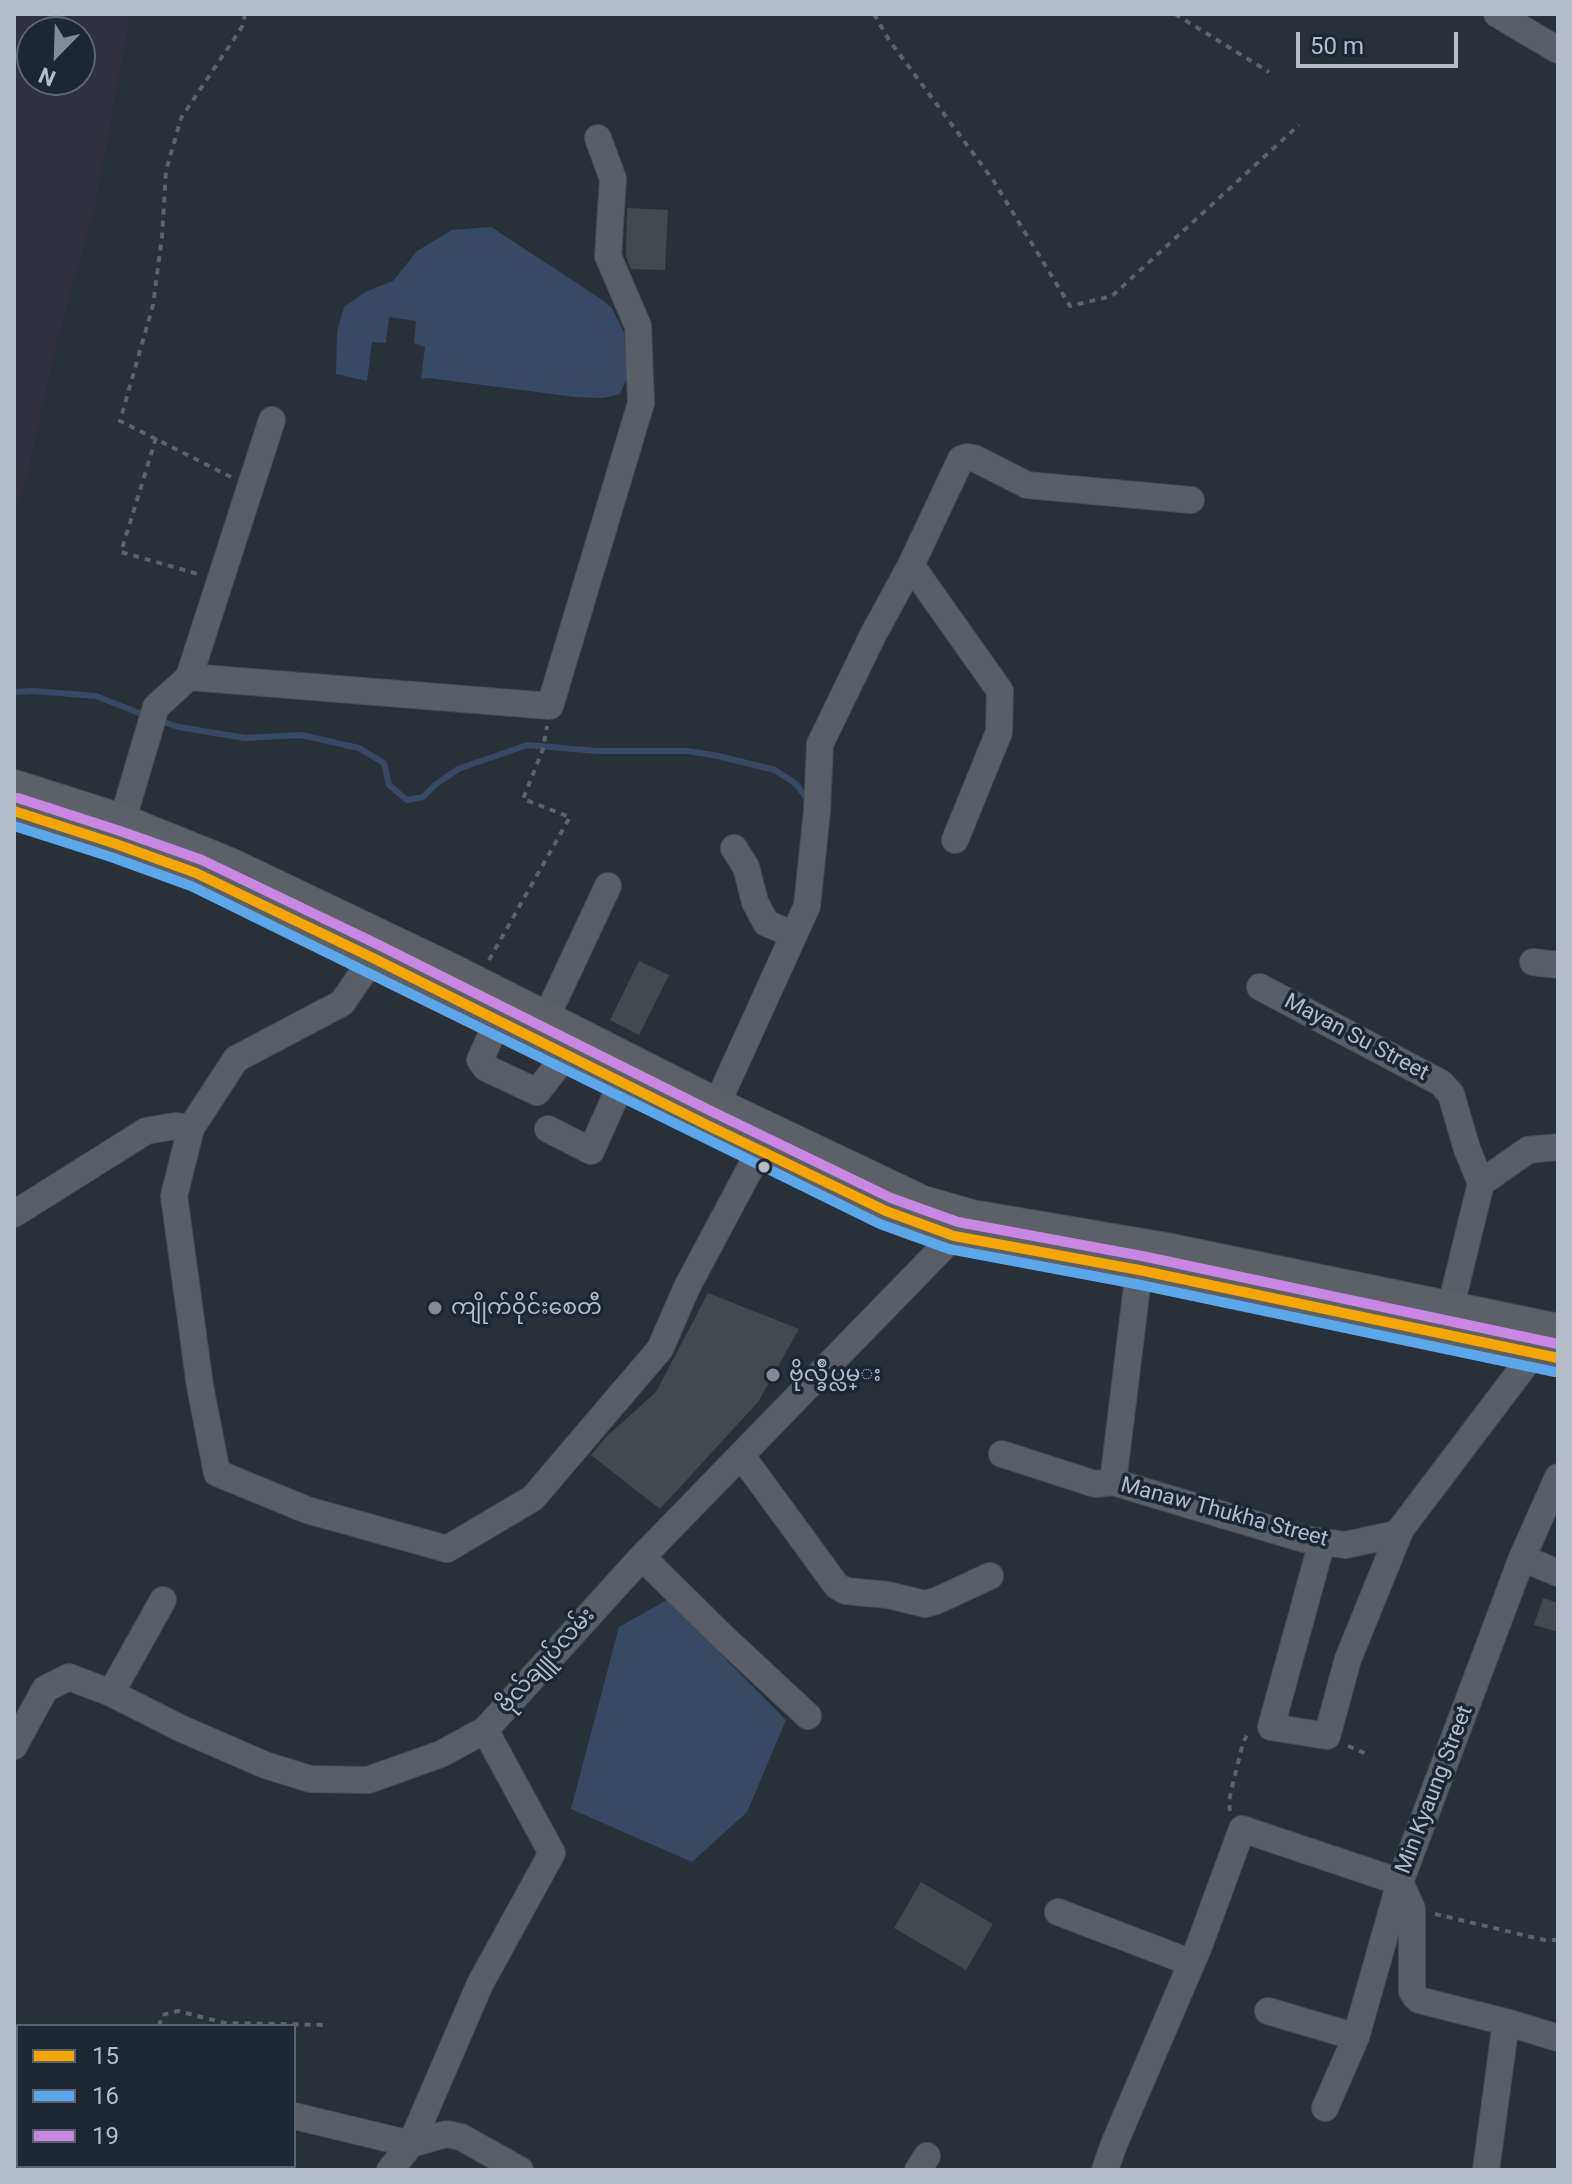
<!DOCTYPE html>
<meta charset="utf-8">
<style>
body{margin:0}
#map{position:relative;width:1572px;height:2184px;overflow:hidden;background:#2a3038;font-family:Roboto,sans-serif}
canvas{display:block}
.frame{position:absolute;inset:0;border:16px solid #b4bcc9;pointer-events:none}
.legend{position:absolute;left:16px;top:2024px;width:280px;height:144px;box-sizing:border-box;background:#1d2633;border:2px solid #59626f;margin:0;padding:10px 14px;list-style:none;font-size:24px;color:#b4bcc9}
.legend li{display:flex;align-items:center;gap:16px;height:40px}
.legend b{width:40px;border:2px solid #59626f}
.north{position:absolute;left:16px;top:16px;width:80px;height:80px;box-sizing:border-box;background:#1d2633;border:2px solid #59626f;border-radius:50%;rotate:203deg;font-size:22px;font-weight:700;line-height:32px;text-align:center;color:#b4bcc9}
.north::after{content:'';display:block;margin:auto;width:28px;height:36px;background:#848b96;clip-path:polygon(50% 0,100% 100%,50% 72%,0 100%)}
.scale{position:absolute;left:1296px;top:32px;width:162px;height:36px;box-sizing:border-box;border:4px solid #b4bcc9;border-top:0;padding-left:10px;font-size:24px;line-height:28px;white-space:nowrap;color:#b4bcc9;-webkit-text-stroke:6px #1d2633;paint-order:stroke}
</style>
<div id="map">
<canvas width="1572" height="2184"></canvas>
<div class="frame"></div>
<ul class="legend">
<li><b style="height:10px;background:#f7a600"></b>15</li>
<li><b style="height:10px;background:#5aa8eb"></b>16</li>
<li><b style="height:10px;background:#c787e3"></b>19</li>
</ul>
<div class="north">N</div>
<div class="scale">50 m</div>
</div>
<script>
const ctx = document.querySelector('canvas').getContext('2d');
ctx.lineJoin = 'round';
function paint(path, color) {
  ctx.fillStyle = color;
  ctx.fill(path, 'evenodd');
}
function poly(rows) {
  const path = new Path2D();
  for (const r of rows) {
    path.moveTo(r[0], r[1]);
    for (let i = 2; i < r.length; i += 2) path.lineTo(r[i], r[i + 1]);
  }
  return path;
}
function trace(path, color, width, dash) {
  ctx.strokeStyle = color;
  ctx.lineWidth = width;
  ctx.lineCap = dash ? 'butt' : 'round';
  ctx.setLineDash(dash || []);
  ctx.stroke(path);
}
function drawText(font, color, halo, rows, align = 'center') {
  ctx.font = font + ' Roboto,"Noto Sans Myanmar",sans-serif';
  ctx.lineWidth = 7;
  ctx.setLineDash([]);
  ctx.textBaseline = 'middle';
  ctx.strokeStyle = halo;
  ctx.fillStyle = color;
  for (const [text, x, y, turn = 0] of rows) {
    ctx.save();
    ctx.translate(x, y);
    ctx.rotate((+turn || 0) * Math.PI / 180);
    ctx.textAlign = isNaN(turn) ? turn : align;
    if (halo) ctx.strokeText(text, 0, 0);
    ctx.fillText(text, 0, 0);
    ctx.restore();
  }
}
paint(poly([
 [14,14,130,14,96,203,56,345,27,475,14,518],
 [32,32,80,32,80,80,32,80]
]), '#31303e');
paint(poly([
 [491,227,598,297,612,308,629,343,628,375,620,394,603,398,575,397,429,378,421,379,425,347,414,343,416,321,389,317,386,343,372,342,367,381,336,374,337,332,344,307,365,292,393,281,417,251,452,230],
 [667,1600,786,1720,747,1812,692,1862,571,1809,619,1627]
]), '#384963');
trace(poly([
 [14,692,34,691,96,696,147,716],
 [157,720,179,727,245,738,301,735,359,748,384,763,389,785,407,800,423,797,435,785,458,769,527,745,597,751,688,751,718,756,775,770,796,784,807,799,807,804]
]), '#384963', 6);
paint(poly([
 [627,208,668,210,665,270,631,269,626,257],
 [639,961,669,975,639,1035,610,1020],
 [708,1293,799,1329,758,1402,660,1509,591,1455,607,1436,656,1392],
 [1543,1598,1558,1603,1558,1632,1534,1625],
 [921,1882,993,1924,966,1970,894,1928]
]), '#444950');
const minor = poly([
 [1497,14,1558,50],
 [911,565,1000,691,999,732,955,840],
 [189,677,550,706,641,403,638,326,608,256,613,179,598,138],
 [117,839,156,707,189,677,272,420],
 [734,848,746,867,755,902,766,923,794,935],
 [373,958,342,1003,236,1059,191,1128,174,1196,200,1386,217,1473,307,1510,447,1549,533,1498,660,1349,687,1287,760,1150],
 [1533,962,1558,965],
 [1260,987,1441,1083,1451,1094,1467,1149,1481,1183,1446,1326],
 [498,1020,480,1060,486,1068,537,1092,566,1055],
 [538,1035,608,886],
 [717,1104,807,906,817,811,820,744,873,635,911,565,961,459,967,457,974,458,1027,485,1191,500],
 [548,1129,591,1151,622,1082],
 [1481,1183,1528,1150,1558,1147],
 [14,1214,146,1131,175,1126,191,1128],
 [1002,1454,1095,1484,1113,1482,1304,1539,1345,1545,1397,1534,1534,1353],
 [741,1455,831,1578,837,1586,846,1591,888,1595,925,1604,936,1601,990,1576],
 [1113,1482,1139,1270],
 [1322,1542,1271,1727,1327,1736,1348,1659,1400,1531],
 [642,1557,722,1636,808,1716],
 [1522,1558,1558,1573],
 [111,1693,163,1600],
 [14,1746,45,1689,69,1677,111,1693,180,1728,265,1765,310,1779,368,1780,441,1754,485,1730],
 [1058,1912,1192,1963],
 [1268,2011,1356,2037],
 [14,2081,18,2082],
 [1325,2108,1356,2037,1400,1882,1522,1558,1558,1477],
 [294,2116,411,2144,446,2134,461,2137,520,2170],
 [390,2170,411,2144,480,1984,552,1853,485,1730,642,1557,954,1236],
 [918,2170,927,2156],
 [1105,2170,1114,2144,1199,1946,1242,1829,1400,1882,1412,1909,1412,1991,1415,1996,1419,2000,1506,2022],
 [1486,2170,1506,2022,1558,2038]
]);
const major = poly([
 [14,786,121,820,230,864,450,969,704,1098,923,1202,972,1216,1166,1249,1558,1330],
 [14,811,116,844,196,873,373,958,707,1125,886,1211,954,1236,1139,1270,1558,1358]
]);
trace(minor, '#484c53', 28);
trace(major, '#484c55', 34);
trace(poly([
 [874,14,889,40,993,180,1070,306,1112,296,1299,125],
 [1175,14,1269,72],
 [156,438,121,552,198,574],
 [231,477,120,421,153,305,162,237,166,171,181,118,242,27,245,14],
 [489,960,570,817,523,799,543,749,547,726],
 [1348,1746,1369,1755],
 [1230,1811,1229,1801,1233,1783,1243,1743,1249,1731],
 [1435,1914,1544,1940,1558,1940],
 [159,2026,162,2015,178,2011,225,2023,326,2025],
 [59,2170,71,2166]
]), '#5d636a', 4, [6, 6]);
trace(minor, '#5a5e66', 26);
trace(major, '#5c6168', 32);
trace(poly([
 [14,811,116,844,196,873,373,958,707,1125,886,1211,954,1236,1139,1270,1558,1358]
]), '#f7a600', 10);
trace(poly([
 [14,826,111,857,191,886,880,1224,949,1249,1136,1284,1555,1372]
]), '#5aa8eb', 10);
trace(poly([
 [18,798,120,831,202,860,379,945,713,1112,891,1198,958,1222,1142,1256,1558,1344]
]), '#c787e3', 10);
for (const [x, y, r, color] of [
 [764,1167,7,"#b4bcc9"],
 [435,1308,8,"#848b96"],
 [773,1375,8,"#848b96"]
]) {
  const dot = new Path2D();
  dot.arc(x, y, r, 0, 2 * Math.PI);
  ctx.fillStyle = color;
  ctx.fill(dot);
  trace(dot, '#1d2633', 3);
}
drawText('22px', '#b4bcc9', '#1d2633', [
 ["Mayan Su Street",1356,1038,28],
 ["Manaw Thukha Street",1224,1513,15],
 ["ဗိုလ်ချူပ်လမ်း",547,1661,-48],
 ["Min Kyaung Street",1435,1790,-69]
]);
drawText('22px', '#b4bcc9', '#1d2633', [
 ["ကျိုက်ဝိုင်းစေတီ",451,1308],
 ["ဗိုလ္ခ်ဳပ္လမ္း",789,1375]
], 'left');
</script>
